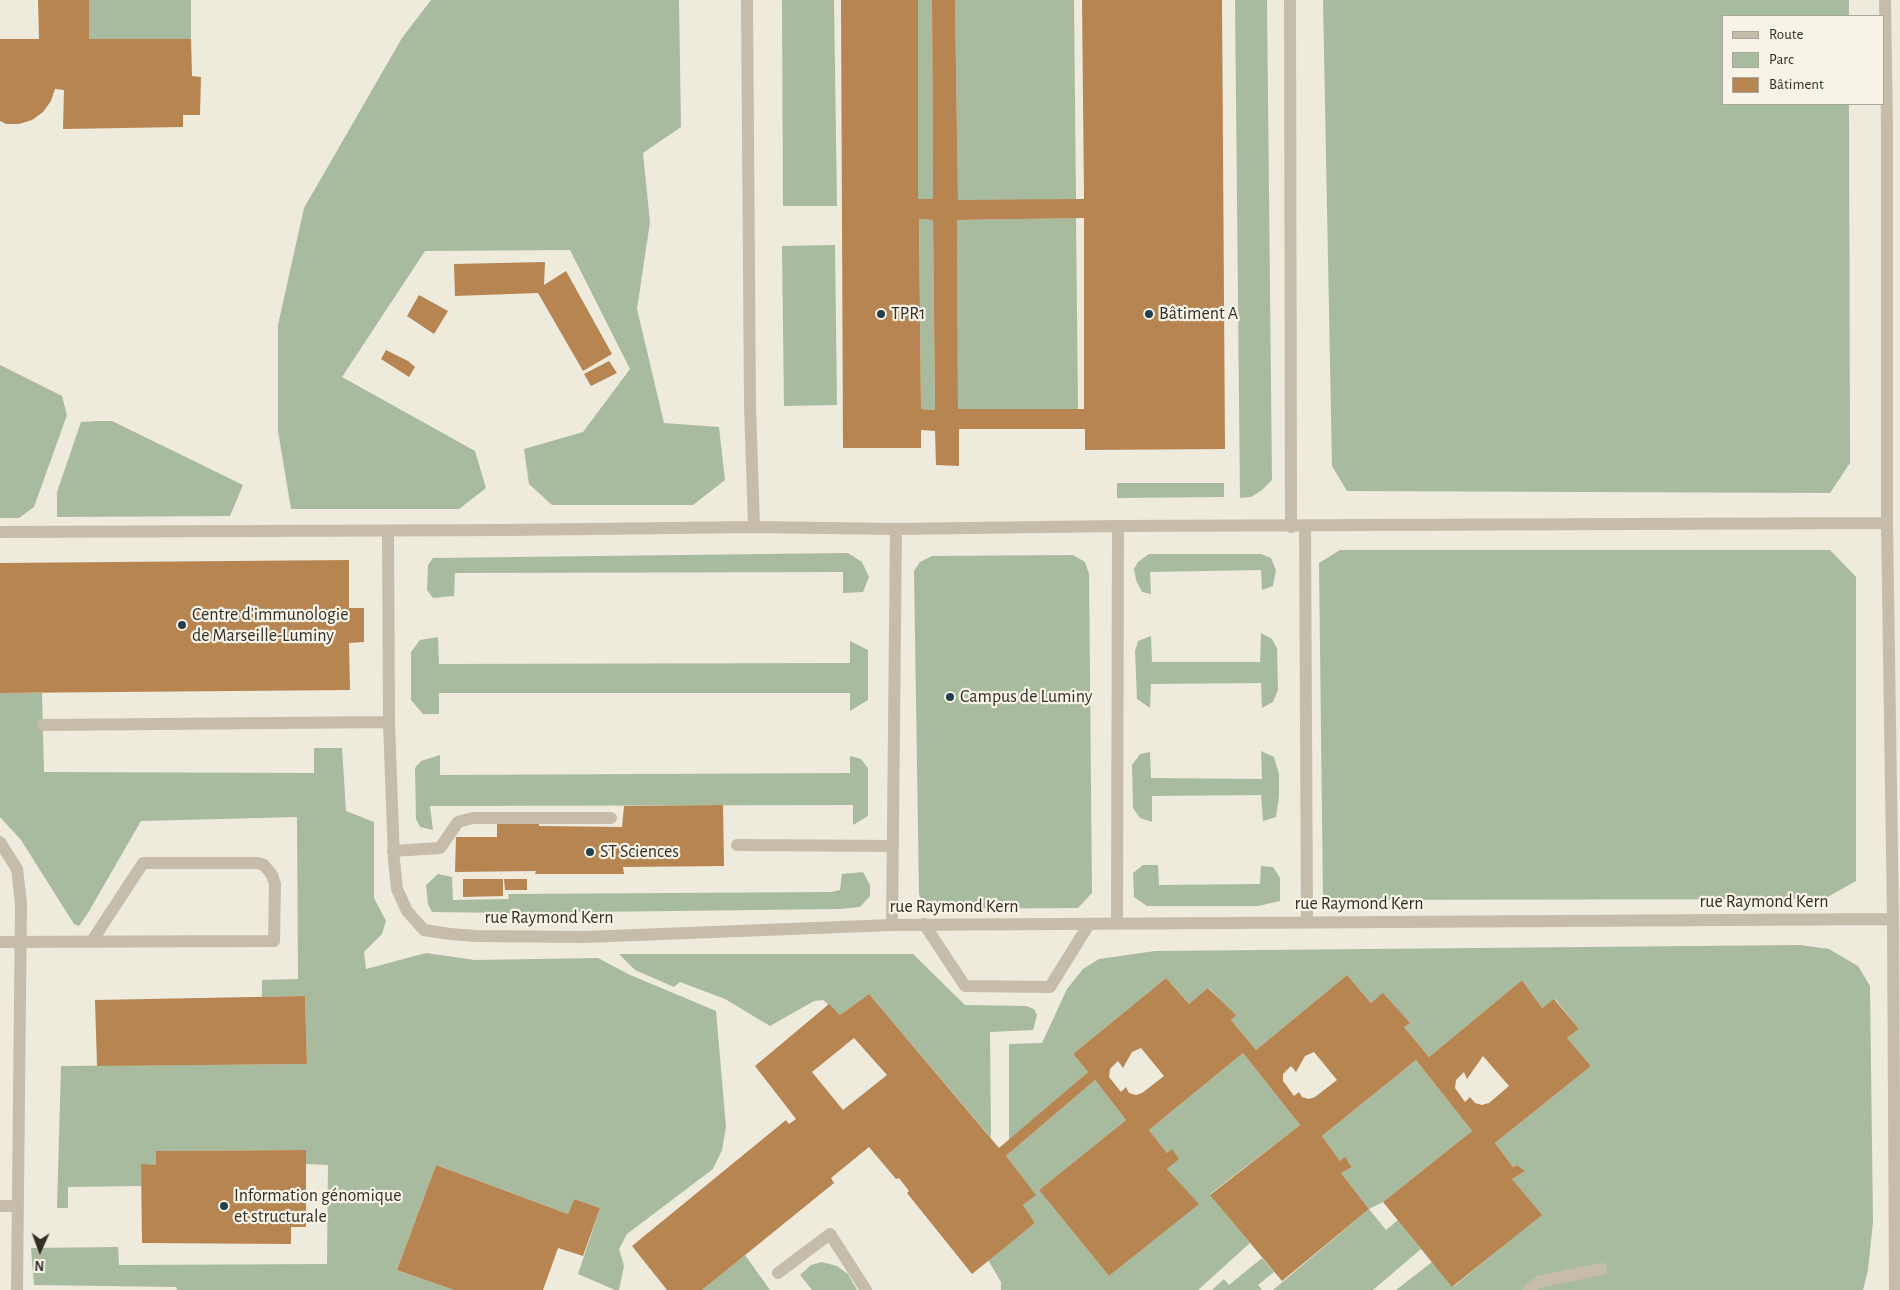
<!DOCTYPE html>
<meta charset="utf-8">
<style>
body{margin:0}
#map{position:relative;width:1900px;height:1290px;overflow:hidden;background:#eeeadc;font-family:"Alegreya Sans",sans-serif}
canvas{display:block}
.legend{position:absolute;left:1722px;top:15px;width:162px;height:90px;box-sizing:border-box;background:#f7f4e7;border:1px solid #a9a59b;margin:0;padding:6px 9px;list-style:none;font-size:15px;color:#332e28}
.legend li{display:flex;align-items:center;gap:10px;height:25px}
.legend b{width:25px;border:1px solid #a9a59b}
.north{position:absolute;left:15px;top:1225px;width:50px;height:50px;-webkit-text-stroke:4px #f7f4e7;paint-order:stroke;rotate:182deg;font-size:14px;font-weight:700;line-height:20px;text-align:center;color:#332e28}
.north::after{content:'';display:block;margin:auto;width:18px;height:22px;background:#332e28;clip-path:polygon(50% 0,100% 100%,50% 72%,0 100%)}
</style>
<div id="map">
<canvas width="1900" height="1290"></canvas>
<ul class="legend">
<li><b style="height:6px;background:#c5bda9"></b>Route</li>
<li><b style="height:14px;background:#a9bb9e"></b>Parc</li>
<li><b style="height:14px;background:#b68552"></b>Bâtiment</li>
</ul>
<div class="north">N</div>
</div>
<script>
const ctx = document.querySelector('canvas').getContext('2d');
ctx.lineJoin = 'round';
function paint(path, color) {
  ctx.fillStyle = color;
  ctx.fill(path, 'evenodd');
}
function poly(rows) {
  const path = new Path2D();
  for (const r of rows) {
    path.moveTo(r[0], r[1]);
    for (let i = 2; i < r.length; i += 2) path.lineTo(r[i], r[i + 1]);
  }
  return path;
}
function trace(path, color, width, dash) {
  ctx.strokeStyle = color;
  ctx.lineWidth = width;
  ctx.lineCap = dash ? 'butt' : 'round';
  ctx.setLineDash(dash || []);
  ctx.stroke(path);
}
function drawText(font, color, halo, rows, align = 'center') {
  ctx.font = font + ' "Alegreya Sans",sans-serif';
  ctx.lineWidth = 4.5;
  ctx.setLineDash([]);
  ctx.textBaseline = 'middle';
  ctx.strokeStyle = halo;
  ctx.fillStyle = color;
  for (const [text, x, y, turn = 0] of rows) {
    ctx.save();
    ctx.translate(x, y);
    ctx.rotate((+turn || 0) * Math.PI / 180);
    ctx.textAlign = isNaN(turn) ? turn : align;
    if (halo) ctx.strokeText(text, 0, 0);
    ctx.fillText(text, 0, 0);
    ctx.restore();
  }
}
paint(poly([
 [89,0,191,0,191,39,89,39],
 [431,0,679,0,681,127,643,153,650,222,637,309,664,423,719,427,725,480,693,505,552,505,529,484,524,449,583,432,630,369,570,250,425,251,342,377,475,451,486,488,459,509,291,509,278,431,278,325,304,208,402,38],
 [782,0,834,0,837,206,783,206],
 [918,0,932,0,933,199,918,199],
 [955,0,1074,0,1076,200,958,200],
 [1235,0,1267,0,1272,480,1262,490,1251,497,1240,498],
 [1323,0,1849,0,1849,16,1724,16,1724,104,1849,104,1850,463,1830,493,1347,491,1332,466],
 [1076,218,1078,409,958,409,957,220],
 [919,219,933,220,935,410,921,409],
 [835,245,837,405,784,406,782,246],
 [0,365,62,396,67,415,34,507,19,518,0,518],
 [97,421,112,421,243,485,230,516,57,517,57,492,81,422],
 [1117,483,1224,483,1224,497,1117,498],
 [1340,550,1830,550,1856,577,1856,881,1824,899,1323,900,1319,563],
 [848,553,862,562,869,577,863,592,843,593,843,572,455,573,454,596,433,598,427,590,428,565,433,558],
 [1149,554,1261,554,1271,558,1276,570,1273,586,1262,590,1261,570,1150,572,1151,594,1142,592,1136,580,1134,569,1138,562],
 [1073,555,1085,562,1089,574,1092,893,1078,908,935,909,922,903,919,894,914,571,920,562,932,556],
 [1261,633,1272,639,1277,648,1278,690,1273,702,1262,708,1261,683,1151,684,1150,708,1137,699,1135,651,1138,641,1151,636,1152,662,1260,662],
 [438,637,439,664,850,663,850,641,868,650,868,700,850,711,850,693,439,693,439,714,423,714,411,700,411,652,420,640],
 [0,693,42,693,44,772,314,773,314,748,342,748,346,811,374,822,374,898,386,921,382,934,364,952,366,969,426,953,475,960,598,958,628,974,716,1011,726,1127,722,1150,713,1169,627,1234,619,1249,624,1266,619,1290,615,1290,578,1274,600,1208,574,1199,568,1214,436,1165,397,1270,454,1290,177,1290,176,1287,34,1285,31,1248,118,1247,119,1265,327,1264,328,1165,306,1164,306,1150,157,1151,156,1165,141,1165,141,1186,68,1187,68,1208,57,1208,61,1066,307,1064,305,996,262,997,262,980,298,979,297,817,141,821,88,913,79,926,74,924,21,840,0,817],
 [1261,751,1274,757,1279,774,1279,797,1276,817,1263,821,1261,795,1152,796,1152,822,1140,818,1133,808,1132,765,1140,754,1150,752,1151,778,1262,779],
 [440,755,440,775,850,773,850,756,861,759,868,768,868,816,853,825,853,805,430,806,433,830,420,827,416,819,415,768,421,761],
 [1143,865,1158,865,1159,885,1260,884,1261,866,1273,867,1280,878,1280,901,1258,906,1147,906,1134,897,1133,873],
 [863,872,870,885,870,896,860,907,840,909,508,913,432,912,428,904,426,885,438,874,452,877,453,900,509,899,508,894,831,892,840,890,842,874],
 [1800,945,1829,949,1858,966,1870,986,1873,1222,1868,1270,1863,1290,1396,1290,1432,1262,1453,1287,1541,1215,1512,1179,1524,1171,1517,1165,1513,1167,1495,1143,1591,1066,1567,1038,1579,1029,1555,999,1542,1008,1522,980,1429,1057,1404,1027,1409,1023,1383,994,1371,1003,1347,975,1256,1050,1231,1020,1235,1015,1209,988,1189,1004,1166,978,1073,1054,1088,1072,1009,1140,1009,1044,1042,1043,1067,989,1083,969,1099,959,1155,951],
 [619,954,913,954,965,1005,1026,1006,1034,1009,1037,1015,1033,1030,990,1032,991,1138,869,994,840,1015,823,1000,814,1001,770,1026,725,999,680,982,674,987,635,970],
 [1243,1053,1300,1125,1210,1194,1250,1243,1198,1290,1001,1290,1001,1282,988,1260,1035,1223,1023,1205,1035,1195,1006,1156,1095,1080,1126,1120,1039,1190,1109,1276,1198,1204,1167,1169,1178,1159,1167,1153,1149,1130],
 [1416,1060,1472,1131,1383,1202,1369,1209,1386,1230,1398,1220,1421,1249,1373,1290,1273,1290,1369,1209,1341,1173,1352,1167,1349,1162,1340,1161,1322,1136],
 [745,1255,770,1290,702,1290],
 [1262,1258,1274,1272,1258,1285,1262,1290,1212,1290,1224,1279,1229,1285],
 [822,1262,837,1266,848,1274,857,1290,812,1290,800,1275,811,1265]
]), '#a9bb9e');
paint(poly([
 [38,0,89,0,89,39,191,39,192,76,201,77,200,115,183,115,183,127,63,129,64,90,55,89,51,101,43,112,32,120,19,124,6,124,0,121,0,39,39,39],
 [841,0,918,0,918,199,933,199,932,0,955,0,958,200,1084,199,1082,0,1222,0,1225,449,1085,450,1085,429,959,429,959,466,936,465,935,431,921,430,921,448,843,448],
 [1084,218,1084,409,958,409,957,220],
 [919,219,933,220,935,410,921,409],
 [545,262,544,285,566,271,612,354,583,371,538,293,455,296,454,264],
 [419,295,448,311,434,334,407,316],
 [386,350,408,361,415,367,409,377,381,359],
 [609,361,617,373,591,386,584,374],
 [349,560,349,608,364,608,364,642,349,643,350,690,0,693,0,563],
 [723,805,724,866,623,867,624,874,535,874,536,871,455,872,456,837,497,837,497,823,539,823,539,826,622,827,624,806],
 [463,879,503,879,503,896,463,897],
 [504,879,527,879,527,890,505,890],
 [1347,975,1371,1003,1383,993,1410,1023,1404,1027,1429,1057,1522,980,1542,1008,1554,999,1579,1029,1567,1038,1591,1066,1495,1143,1513,1167,1517,1165,1525,1171,1512,1179,1542,1215,1452,1287,1383,1202,1472,1131,1416,1060,1322,1136,1340,1161,1345,1157,1352,1167,1341,1173,1369,1209,1282,1281,1210,1195,1300,1125,1243,1053,1149,1130,1167,1153,1172,1149,1179,1159,1167,1169,1199,1204,1109,1276,1039,1190,1126,1120,1095,1080,1006,1156,1036,1195,1023,1205,1035,1223,972,1274,907,1193,909,1191,899,1178,896,1179,869,1147,831,1178,834,1183,702,1290,667,1290,632,1246,786,1120,789,1124,796,1119,755,1066,829,1004,840,1015,869,994,999,1148,1088,1072,1073,1054,1166,978,1189,1004,1208,988,1236,1015,1231,1020,1256,1050],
 [854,1038,887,1075,843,1110,812,1072],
 [1141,1048,1164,1076,1142,1093,1136,1095,1129,1093,1126,1087,1121,1092,1109,1077,1110,1069,1118,1061,1123,1068,1132,1052],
 [1314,1052,1337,1080,1315,1097,1309,1099,1302,1097,1299,1092,1294,1096,1283,1081,1283,1074,1291,1066,1296,1072,1305,1056],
 [1483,1056,1509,1086,1489,1103,1482,1105,1475,1103,1470,1097,1465,1102,1455,1088,1456,1080,1464,1072,1467,1079],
 [305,996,307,1064,97,1066,95,1000],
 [306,1150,306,1227,291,1227,291,1244,142,1243,141,1164,156,1165,156,1151],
 [436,1165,568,1214,574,1199,600,1208,583,1256,558,1248,543,1290,454,1290,397,1270]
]), '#b68552');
trace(poly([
 [747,0,750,405,754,527],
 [1290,0,1291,527],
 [1885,0,1887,127,1887,523,1893,919,1895,1290],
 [1305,527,1307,922],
 [388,531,389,722,394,860,397,889,407,911,424,930,450,934,476,936,585,937,892,925,1893,919],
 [0,532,507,530,754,527,896,529,1118,526,1887,523],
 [43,725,389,722],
 [0,842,17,869,21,903,17,1290],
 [737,845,893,846],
 [393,851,440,848,458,822,473,818,611,818],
 [1117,923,1118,526],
 [924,924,965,986,1050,987,1089,924],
 [892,925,896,529],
 [0,942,274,941,275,884,272,875,264,865,258,863,143,863,92,941],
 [0,1206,18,1206],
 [778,1273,830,1234,866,1290],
 [1529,1290,1538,1282,1601,1269]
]), '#c5bda9', 12);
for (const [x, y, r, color] of [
 [881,314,5,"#23404f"],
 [1149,314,5,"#23404f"],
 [182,625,5,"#23404f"],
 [950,697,5,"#23404f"],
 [590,852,5,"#23404f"],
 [224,1206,5,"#23404f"]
]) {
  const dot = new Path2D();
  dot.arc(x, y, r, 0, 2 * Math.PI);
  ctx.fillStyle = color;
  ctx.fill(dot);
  trace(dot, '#f7f4e7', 2);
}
drawText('18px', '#332e28', '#f7f4e7', [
 ["TPR1",891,314],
 ["Bâtiment A",1159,314],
 ["Centre d'immunologie",192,615],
 ["de Marseille-Luminy",192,636],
 ["Campus de Luminy",960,697],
 ["ST Sciences",600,852],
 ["Information génomique",234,1196],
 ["et structurale",234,1217]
], 'left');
drawText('18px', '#332e28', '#f7f4e7', [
 ["rue Raymond Kern",1764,902],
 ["rue Raymond Kern",1359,904],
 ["rue Raymond Kern",954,907],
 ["rue Raymond Kern",549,918]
]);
</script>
